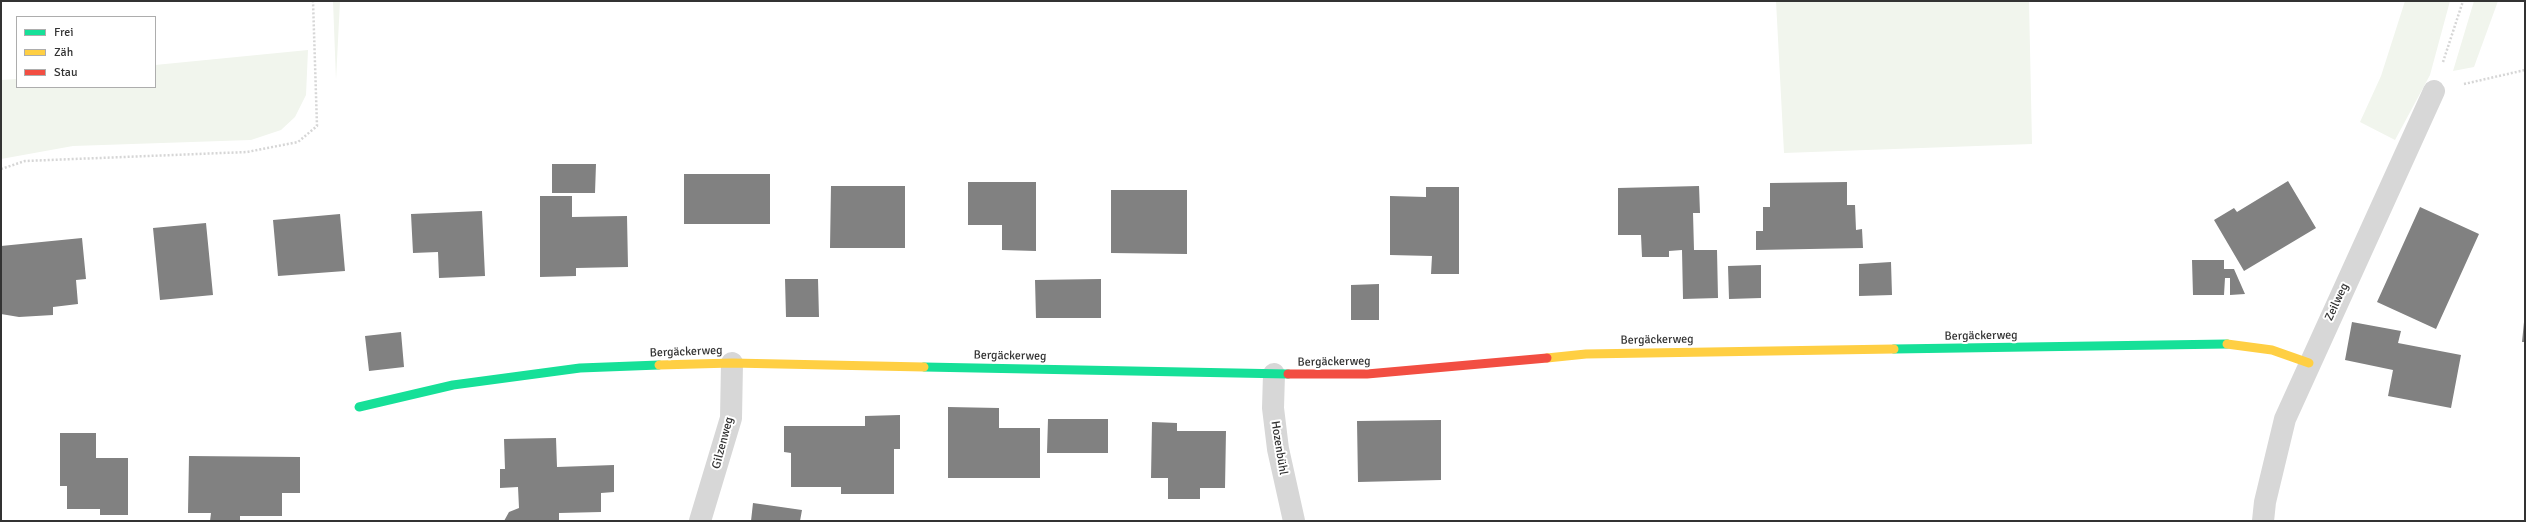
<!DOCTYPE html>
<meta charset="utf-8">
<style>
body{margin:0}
#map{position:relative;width:2526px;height:522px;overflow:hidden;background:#fff;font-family:Signika,sans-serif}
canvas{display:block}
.frame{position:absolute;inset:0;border:2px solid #333;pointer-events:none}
.legend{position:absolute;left:16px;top:16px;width:140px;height:72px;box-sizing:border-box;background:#fff;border:1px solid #adadad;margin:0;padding:5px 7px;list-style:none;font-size:12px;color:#333}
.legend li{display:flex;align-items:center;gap:8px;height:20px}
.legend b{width:20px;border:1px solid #adadad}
</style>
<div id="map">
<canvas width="2526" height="522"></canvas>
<div class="frame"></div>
<ul class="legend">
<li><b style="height:5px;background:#16e098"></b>Frei</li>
<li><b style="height:5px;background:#ffcf43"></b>Zäh</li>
<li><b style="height:5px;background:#f24e42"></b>Stau</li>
</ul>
</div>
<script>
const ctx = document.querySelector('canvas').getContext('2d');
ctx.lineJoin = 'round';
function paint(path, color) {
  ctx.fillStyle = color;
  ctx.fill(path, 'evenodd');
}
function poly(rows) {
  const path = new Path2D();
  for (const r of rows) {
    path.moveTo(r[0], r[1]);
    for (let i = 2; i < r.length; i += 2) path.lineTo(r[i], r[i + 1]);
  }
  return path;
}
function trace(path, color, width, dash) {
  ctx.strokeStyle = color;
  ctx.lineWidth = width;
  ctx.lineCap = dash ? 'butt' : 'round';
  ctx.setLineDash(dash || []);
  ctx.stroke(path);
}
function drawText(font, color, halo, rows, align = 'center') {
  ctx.font = font + ' Signika,sans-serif';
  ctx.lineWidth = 4;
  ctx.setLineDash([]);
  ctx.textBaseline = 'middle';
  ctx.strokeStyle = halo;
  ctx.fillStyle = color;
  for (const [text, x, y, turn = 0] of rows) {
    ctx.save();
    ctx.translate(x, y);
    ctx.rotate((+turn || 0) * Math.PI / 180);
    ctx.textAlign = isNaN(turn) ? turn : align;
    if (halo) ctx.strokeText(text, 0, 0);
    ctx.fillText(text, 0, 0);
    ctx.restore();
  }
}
paint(poly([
 [333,1,340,1,336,80],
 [1776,1,2029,1,2032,144,1784,153],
 [2405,1,2450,1,2430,75,2395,140,2360,122,2381,76],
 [2474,1,2498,1,2474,67,2453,71],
 [308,50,306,95,295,117,281,130,251,140,73,146,1,159,1,80,17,79,17,87,155,87,155,65]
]), '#f1f5ed');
paint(poly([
 [552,164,596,164,595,193,552,193],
 [684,174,770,174,770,224,684,224],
 [2288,181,2316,228,2244,271,2214,220,2234,208,2237,212],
 [968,182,1036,182,1036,251,1002,250,1002,225,968,225],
 [1847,182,1847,205,1855,205,1856,230,1862,229,1863,248,1756,250,1756,231,1763,231,1763,207,1770,207,1770,183],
 [831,186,905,186,905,248,830,248],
 [1699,186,1700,213,1693,213,1694,250,1717,250,1718,298,1683,299,1682,250,1669,251,1669,257,1642,257,1641,235,1618,235,1618,188],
 [1426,187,1459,187,1459,274,1431,274,1432,256,1390,255,1390,196,1426,197],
 [1111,190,1187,190,1187,254,1111,253],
 [540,196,572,196,572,217,627,216,628,267,576,268,576,276,540,277],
 [2420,207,2479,234,2436,329,2377,302],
 [482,211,485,276,439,278,438,252,413,253,411,214],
 [340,214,345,271,278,276,273,220],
 [206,223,213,295,160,300,153,228],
 [82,238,86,279,76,280,78,304,53,307,53,315,19,317,1,314,1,246],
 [2192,260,2224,260,2224,269,2234,269,2245,294,2230,295,2230,278,2225,278,2224,295,2193,295],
 [1891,262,1892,295,1859,296,1859,264],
 [1761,265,1761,298,1729,299,1728,266],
 [785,279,818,279,819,317,786,317],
 [1101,279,1101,318,1036,318,1035,280],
 [1379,284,1379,320,1351,320,1351,285],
 [2352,322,2401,331,2398,343,2461,355,2451,408,2388,396,2393,370,2345,360],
 [2524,322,2525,322,2525,342,2522,342],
 [401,332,404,367,369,371,365,336],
 [948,407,999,408,999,428,1040,428,1040,478,948,478],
 [900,415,900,449,894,449,894,494,841,494,841,487,791,487,791,453,784,452,784,426,865,426,865,416],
 [1048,419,1108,419,1108,453,1047,453],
 [1441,420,1441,480,1358,482,1357,421],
 [1152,422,1177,423,1177,431,1226,431,1225,488,1200,488,1200,499,1168,499,1168,478,1151,478],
 [60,433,96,433,96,458,128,458,128,515,100,515,100,509,67,509,67,486,60,486],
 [556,438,557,467,614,465,614,492,601,493,601,512,559,513,559,521,504,521,509,512,519,508,518,487,500,488,500,469,505,469,504,439],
 [189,456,300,457,300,493,282,493,282,516,240,516,240,521,210,521,211,513,188,513],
 [753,503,802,510,800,521,751,521]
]), '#818181');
trace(poly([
 [2443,62,2463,1],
 [2464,84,2525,70],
 [1,169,25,161,247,152,298,142,317,126,313,1]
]), '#d6d6d6', 2.5, [2, 2]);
trace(poly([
 [1274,374,1273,408,1278,449,1294,521],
 [700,521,731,418,732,363],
 [2263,521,2265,502,2285,419,2434,91]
]), '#d7d7d7', 22);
trace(poly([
 [1894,349,2227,344],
 [924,367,1288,374],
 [359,407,453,385,580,368,659,365]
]), '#16e098', 9);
trace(poly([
 [2227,344,2272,350,2309,363],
 [1547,358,1586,354,1894,349],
 [659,365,732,363,924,367]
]), '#ffcf43', 9);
trace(poly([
 [1288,374,1367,374,1547,358]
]), '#f24e42', 9);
drawText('12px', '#333', '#fff', [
 ["Zeilweg",2337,302,-65],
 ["Bergäckerweg",1981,336,-1],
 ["Bergäckerweg",1657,340,-1],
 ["Bergäckerweg",686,352,-2],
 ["Bergäckerweg",1010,356,1],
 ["Bergäckerweg",1334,362,-1],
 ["Gilzenweg",723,443,-75],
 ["Hozenbühl",1279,448,81]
]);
</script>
